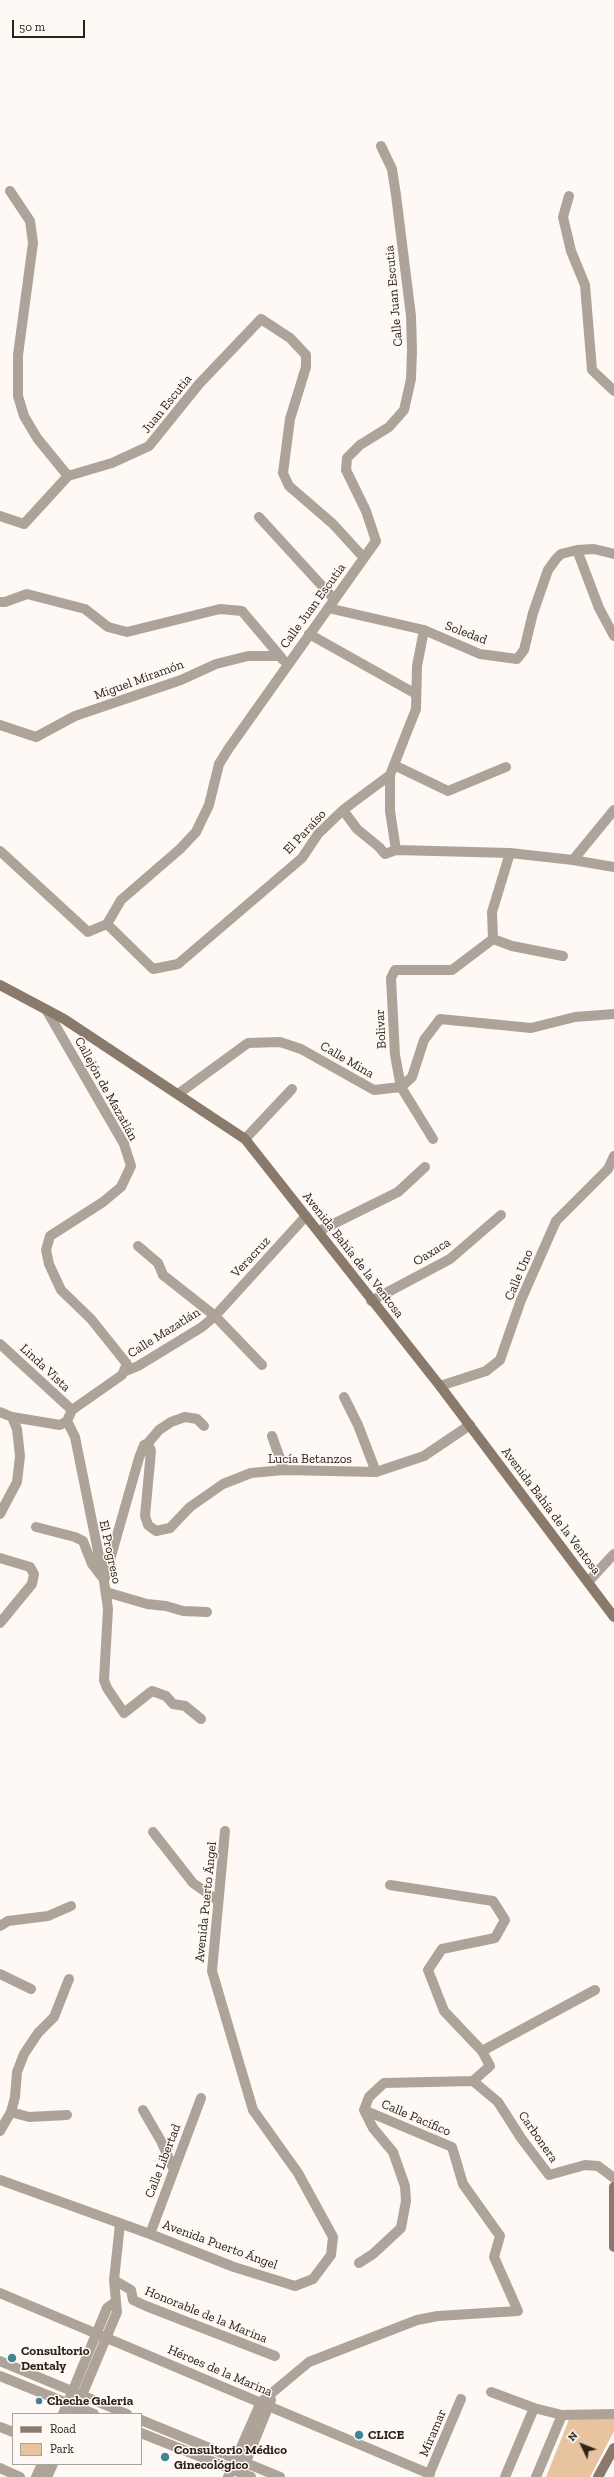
<!DOCTYPE html>
<meta charset="utf-8">
<style>
body{margin:0}
#map{position:relative;width:614px;height:2477px;overflow:hidden;background:#fef9f4;font-family:"Zilla Slab",serif}
canvas{display:block}
.legend{position:absolute;left:12px;top:2413px;width:130px;height:52px;box-sizing:border-box;background:#fef9f4;border:1px solid #aaa39c;margin:0;padding:5px 7px;list-style:none;font-size:12px;color:#2c2319}
.legend li{display:flex;align-items:center;gap:8px;height:20px}
.legend b{width:20px;border:1px solid #aaa39c}
.north{position:absolute;left:562px;top:2425px;width:40px;height:40px;-webkit-text-stroke:3px #fef9f4;paint-order:stroke;rotate:313deg;font-size:11px;font-weight:700;line-height:16px;text-align:center;color:#2c2319}
.north::after{content:'';display:block;margin:auto;width:14px;height:18px;background:#2c2319;clip-path:polygon(50% 0,100% 100%,50% 72%,0 100%)}
.scale{position:absolute;left:12px;top:20px;width:73px;height:18px;box-sizing:border-box;border:2px solid #2c2319;border-top:0;padding-left:5px;font-size:12px;line-height:14px;white-space:nowrap;color:#2c2319;-webkit-text-stroke:3px #fef9f4;paint-order:stroke}
</style>
<div id="map">
<canvas width="614" height="2477"></canvas>
<ul class="legend">
<li><b style="height:5px;background:#897a6b"></b>Road</li>
<li><b style="height:11px;background:#e8c39f"></b>Park</li>
</ul>
<div class="north">N</div>
<div class="scale">50 m</div>
</div>
<script>
const ctx = document.querySelector('canvas').getContext('2d');
ctx.lineJoin = 'round';
function paint(path, color) {
  ctx.fillStyle = color;
  ctx.fill(path, 'evenodd');
}
function poly(rows) {
  const path = new Path2D();
  for (const r of rows) {
    path.moveTo(r[0], r[1]);
    for (let i = 2; i < r.length; i += 2) path.lineTo(r[i], r[i + 1]);
  }
  return path;
}
function trace(path, color, width, dash) {
  ctx.strokeStyle = color;
  ctx.lineWidth = width;
  ctx.lineCap = dash ? 'butt' : 'round';
  ctx.setLineDash(dash || []);
  ctx.stroke(path);
}
function drawText(font, color, halo, rows, align = 'center') {
  ctx.font = font + ' "Zilla Slab",serif';
  ctx.lineWidth = 3;
  ctx.setLineDash([]);
  ctx.textBaseline = 'middle';
  ctx.strokeStyle = halo;
  ctx.fillStyle = color;
  for (const [text, x, y, turn = 0] of rows) {
    ctx.save();
    ctx.translate(x, y);
    ctx.rotate((+turn || 0) * Math.PI / 180);
    ctx.textAlign = isNaN(turn) ? turn : align;
    if (halo) ctx.strokeText(text, 0, 0);
    ctx.fillText(text, 0, 0);
    ctx.restore();
  }
}
paint(poly([
 [570,2417,614,2418,614,2431,590,2477,546,2477]
]), '#e8c39f');
trace(poly([
 [10,191,30,221,33,243,18,355,18,396,24,416,37,438,68,476,112,463,149,446,199,384,261,319,290,338,306,355,306,367,290,419,283,473,289,486,333,524,364,558],
 [569,196,563,217,571,251,585,285,592,370,614,391],
 [0,516,24,524,68,476],
 [259,517,334,599],
 [577,550,599,608,614,636],
 [0,602,5,602,27,594,85,609,108,627,127,632,220,609,242,611,280,656],
 [328,608,424,630,480,654,517,659,524,650,533,613,548,570,556,559,561,554,577,550,594,549,614,554],
 [309,634,416,694],
 [0,725,36,737,75,716,181,680,216,664,248,656,280,656,283,660],
 [394,765,448,791,506,767],
 [390,775,390,811,396,850,510,853,573,860,614,867],
 [343,810,357,829,379,847,385,854,396,850],
 [0,851,88,932,107,924,121,900,180,849,196,832,209,805,219,764,229,748,376,541,366,511,346,470,347,458,360,445,389,427,404,410,411,379,412,350,411,316,396,195,392,169,381,146],
 [573,860,614,810],
 [107,924,153,969,178,964,302,858,318,834,343,810,390,775,416,709,417,666,424,630],
 [493,939,492,912,510,853],
 [178,1094,248,1043,280,1042,301,1049,374,1090,401,1087,412,1077,424,1040,440,1019,531,1028,575,1017,614,1014],
 [245,1139,292,1089],
 [433,1139,401,1087,395,1055,391,978,395,970,452,970,493,939,512,946,563,956],
 [319,1231,398,1192,425,1167],
 [138,1246,158,1263,163,1275,215,1316,262,1365],
 [371,1301,450,1259,501,1215],
 [0,1344,72,1410],
 [126,1371,138,1366,202,1327,215,1316,306,1216],
 [440,1386,486,1371,500,1360,521,1300,556,1221,608,1169,614,1156],
 [344,1397,358,1425,376,1472],
 [0,1412,12,1417,60,1425,67,1421,72,1410,122,1375,127,1364,91,1319,61,1290,49,1264,46,1250,50,1236,103,1202,121,1187,131,1166,124,1144,47,1011],
 [67,1421,75,1437,104,1581,108,1609,104,1680,107,1688,124,1713,152,1691,166,1696,173,1704,185,1706,201,1719],
 [272,1436,284,1470],
 [148,1443,159,1430,171,1422,185,1417,197,1419,204,1426],
 [0,1514,17,1482,20,1456,17,1429,12,1417],
 [36,1527,75,1537,83,1541,92,1564,102,1577],
 [0,1558,30,1567,34,1574,32,1584,0,1623],
 [104,1581,139,1458,144,1445,148,1443,151,1451,145,1516,148,1525,156,1531,170,1528,190,1507,223,1484,251,1473,284,1470,376,1472,424,1456,470,1425],
 [588,1582,614,1554],
 [106,1592,147,1604,166,1606,183,1611,207,1612],
 [153,1832,193,1883,217,1900],
 [0,1926,8,1921,48,1916,71,1906],
 [0,1974,31,1989],
 [482,2051,595,1990],
 [473,2081,498,2102,521,2138,549,2175,585,2165,598,2166,614,2178],
 [143,2110,161,2141,174,2170],
 [11,2112,29,2117,67,2115],
 [0,2131,11,2112,15,2097,17,2072,24,2054,38,2033,54,2017,69,1979],
 [0,2180,150,2234,234,2267,295,2286,313,2279,331,2255,333,2237,298,2173,253,2110,212,1971,225,1831],
 [150,2234,201,2098],
 [359,2263,373,2254,401,2228,406,2201,405,2186,393,2152,373,2128,364,2110],
 [114,2280,131,2290,133,2300,146,2306,275,2356],
 [0,2293,430,2474],
 [0,2361,127,2414],
 [0,2376,94,2414],
 [491,2392,534,2408,562,2415,614,2414],
 [63,2414,107,2308,115,2302],
 [74,2414,117,2312,114,2280,120,2224],
 [141,2420,280,2477],
 [0,2427,13,2432],
 [141,2433,251,2477],
 [0,2468,20,2477],
 [243,2469,271,2400],
 [36,2477,42,2464],
 [47,2477,53,2464],
 [228,2477,261,2402,309,2362,417,2320,438,2316,518,2311,494,2257,500,2236,463,2184,452,2147,364,2110,369,2097,384,2083,473,2081,490,2066,482,2051,444,2011,428,1970,442,1949,495,1938,505,1920,493,1901,390,1885],
 [428,2477,461,2399],
 [505,2477,534,2408],
 [536,2477,562,2415]
]), '#aea399', 10);
trace(poly([
 [0,985,64,1019,245,1139,440,1386,614,1617],
 [614,2187,614,2247],
 [598,2477,614,2448]
]), '#897a6b', 10);
for (const [x, y, r, color] of [
 [12,2358,5,"#428396"],
 [39,2401,4,"#428396"],
 [359,2435,5,"#428396"],
 [165,2457,5,"#428396"]
]) {
  const dot = new Path2D();
  dot.arc(x, y, r, 0, 2 * Math.PI);
  ctx.fillStyle = color;
  ctx.fill(dot);
  trace(dot, '#fef9f4', 1.5);
}
drawText('13px', '#2c2319', '#fef9f4', [
 ["Calle Juan Escutia",394,296,-95],
 ["Juan Escutia",167,404,-51],
 ["Calle Juan Escutia",313,606,-54],
 ["Soledad",466,633,21],
 ["Miguel Miramón",139,680,-20],
 ["El Paraíso",305,832,-47],
 ["Bolivar",381,1029,-93],
 ["Calle Mina",347,1060,30],
 ["Callejón de Mazatlán",106,1089,61],
 ["Oaxaca",432,1252,-32],
 ["Avenida Bahía de la Ventosa",353,1255,52],
 ["Veracruz",251,1257,-47],
 ["Calle Uno",519,1275,-67],
 ["Calle Mazatlán",164,1333,-32],
 ["Linda Vista",45,1368,43],
 ["Lucía Betanzos",310,1459],
 ["Avenida Bahía de la Ventosa",551,1511,53],
 ["El Progreso",110,1552,78],
 ["Avenida Puerto Ángel",206,1902,-84],
 ["Calle Pacífico",416,2118,23],
 ["Carbonera",538,2137,55],
 ["Calle Libertad",163,2161,-69],
 ["Avenida Puerto Ángel",220,2245,20],
 ["Honorable de la Marina",206,2315,22],
 ["Héroes de la Marina",220,2371,23],
 ["Miramar",433,2433,-67]
]);
drawText('bold 13px', '#2c2319', '#fef9f4', [
 ["Consultorio",21,2351],
 ["Dentaly",21,2366],
 ["Cheche Galeria",47,2401],
 ["CLICE",368,2435],
 ["Consultorio Médico",174,2450],
 ["Ginecológico",174,2465]
], 'left');
</script>
